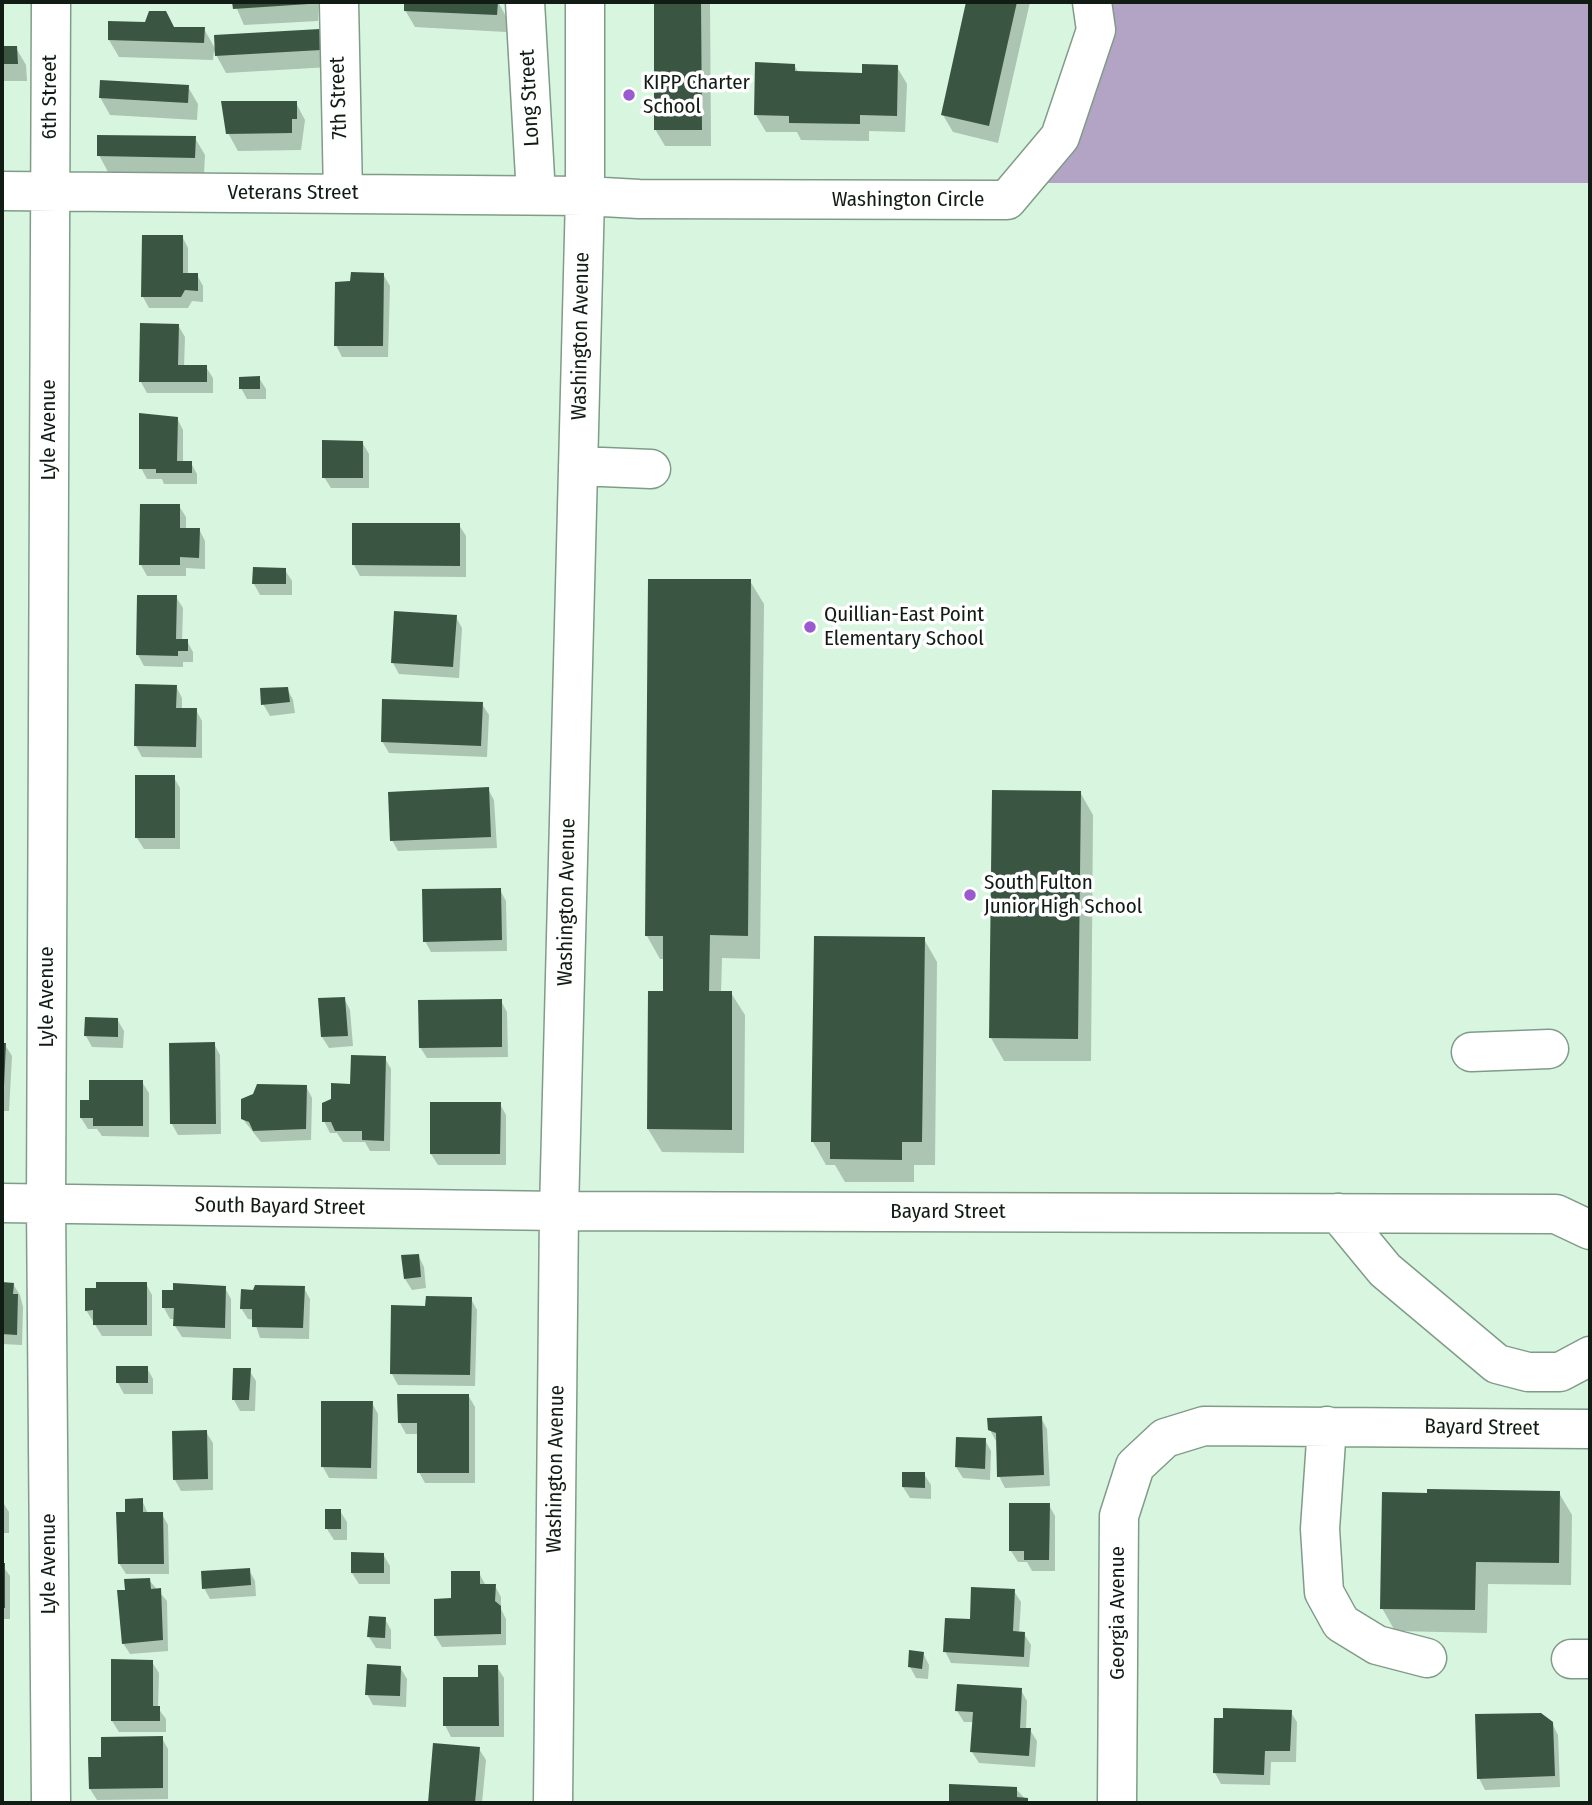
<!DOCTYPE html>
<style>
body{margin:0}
#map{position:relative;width:1592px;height:1805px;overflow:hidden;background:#d7f5df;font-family:"Fira Sans Condensed",sans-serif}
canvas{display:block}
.frame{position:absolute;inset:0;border:4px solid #111c14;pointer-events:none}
</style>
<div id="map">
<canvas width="1592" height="1805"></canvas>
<div class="frame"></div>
</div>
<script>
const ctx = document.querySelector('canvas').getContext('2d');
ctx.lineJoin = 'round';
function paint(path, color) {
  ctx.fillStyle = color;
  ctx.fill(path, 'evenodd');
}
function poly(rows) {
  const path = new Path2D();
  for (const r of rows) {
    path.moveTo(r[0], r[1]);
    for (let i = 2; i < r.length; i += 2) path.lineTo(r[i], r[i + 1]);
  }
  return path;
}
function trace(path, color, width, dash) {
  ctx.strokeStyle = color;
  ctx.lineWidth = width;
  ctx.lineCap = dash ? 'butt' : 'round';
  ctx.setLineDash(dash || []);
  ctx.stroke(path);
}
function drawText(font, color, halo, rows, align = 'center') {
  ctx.font = font + ' "Fira Sans Condensed",sans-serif';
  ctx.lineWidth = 7;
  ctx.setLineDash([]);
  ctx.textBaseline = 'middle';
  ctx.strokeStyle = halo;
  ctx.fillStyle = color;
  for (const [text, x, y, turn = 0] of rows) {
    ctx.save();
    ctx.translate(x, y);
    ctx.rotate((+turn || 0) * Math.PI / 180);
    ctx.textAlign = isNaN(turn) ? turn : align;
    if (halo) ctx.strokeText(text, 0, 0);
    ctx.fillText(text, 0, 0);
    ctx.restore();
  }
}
paint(poly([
 [1111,2,1590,2,1590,183,1031,183]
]), '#b3a3c5');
paint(poly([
 [234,2,319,2,318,21,244,25],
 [406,2,498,2,507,18,506,32,415,27,405,10],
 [655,2,710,2,711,146,665,146,655,129],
 [968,2,1030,2,998,143,953,132,943,115],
 [174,28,204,29,216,50,319,30,329,47,330,67,226,73,214,51,213,60,119,57,109,40],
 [2,48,16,48,26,65,27,81,2,81],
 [794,65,799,73,864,75,897,67,907,84,905,132,869,131,869,141,801,140,797,132,766,132,756,115],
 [188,87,198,104,197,120,110,115,100,97],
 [296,103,305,120,301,150,238,151,228,133],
 [195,138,205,155,204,174,108,172,99,155],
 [182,236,188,248,188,275,197,275,203,286,203,302,192,301,188,308,149,308,143,297],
 [383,274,390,286,388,357,342,357,336,345,352,283],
 [178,325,185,337,184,367,206,367,213,378,213,393,147,393,141,382],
 [259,378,266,389,266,399,247,399,241,388],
 [177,418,183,430,183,463,191,463,197,474,197,484,164,484,162,479,147,479,141,468],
 [362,442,369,454,369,488,331,488,324,477],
 [179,506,186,517,186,529,199,529,205,541,205,569,186,568,186,576,147,576,141,565],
 [459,525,466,536,466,577,360,576,354,565],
 [285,570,292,581,292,595,260,595,254,584],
 [750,581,764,604,760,959,722,958,721,993,731,993,745,1015,744,1153,662,1152,648,1129,665,993,665,959,660,959,647,936],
 [176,597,183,608,182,641,187,641,193,652,193,662,183,662,183,667,144,666,138,655],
 [456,617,462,628,459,678,399,674,393,663],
 [176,686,182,698,182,710,196,710,202,721,202,758,142,757,136,746],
 [287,688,293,700,295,713,270,716,263,704],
 [482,704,489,715,487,757,389,753,382,741],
 [173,776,180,788,180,849,144,849,137,838],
 [488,789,494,800,497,848,398,851,392,840],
 [1080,792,1093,815,1091,1061,1004,1061,991,1038],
 [500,890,506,901,507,951,431,952,425,941],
 [924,939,937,962,935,1165,914,1165,914,1182,845,1182,835,1165,826,1165,813,1142],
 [344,998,350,1010,353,1046,329,1048,322,1037],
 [501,1001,507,1012,508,1057,427,1058,420,1047],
 [117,1019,124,1031,123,1048,92,1047,86,1036],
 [214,1044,220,1055,221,1134,178,1135,172,1124],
 [2,1045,5,1045,12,1056,9,1111,2,1111],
 [385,1058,391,1069,390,1151,370,1151,365,1142,343,1142,337,1133,330,1133,324,1121,351,1086],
 [142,1082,149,1093,149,1137,102,1136,97,1129,88,1129,81,1118],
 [306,1086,312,1098,311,1140,261,1142,242,1118],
 [500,1104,506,1115,506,1165,438,1165,431,1154],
 [418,1255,424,1267,426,1288,412,1290,405,1279],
 [2,1284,13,1284,20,1295,23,1307,22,1345,2,1344],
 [146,1284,152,1295,152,1336,102,1336,86,1310],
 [225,1288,231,1299,231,1339,182,1337,175,1326,175,1319,170,1319,164,1308,174,1292],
 [304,1288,310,1299,309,1339,260,1338,254,1320,248,1319,241,1308],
 [471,1299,477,1310,475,1386,398,1385,392,1374,427,1307],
 [147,1368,153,1379,153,1394,124,1394,118,1383],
 [234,1370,249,1370,256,1381,255,1411,240,1411,234,1400],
 [468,1395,475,1407,475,1483,425,1483,419,1472,419,1434,406,1434,400,1423],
 [372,1403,378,1414,377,1479,329,1478,323,1467],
 [1041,1418,1047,1429,1050,1486,1005,1488,999,1476,996,1441,990,1430],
 [206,1432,213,1443,213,1490,181,1491,175,1480],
 [985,1440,991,1451,990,1480,963,1478,956,1467],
 [924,1474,931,1485,931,1499,910,1498,903,1487],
 [1559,1493,1572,1515,1571,1585,1488,1584,1487,1633,1395,1631,1382,1608],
 [142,1500,148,1514,162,1514,168,1525,169,1574,126,1574,119,1563,127,1513],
 [2,1501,9,1512,9,1533,2,1533],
 [1049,1505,1055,1516,1055,1571,1032,1571,1027,1562,1018,1562,1011,1551],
 [340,1511,347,1522,347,1540,334,1540,327,1529],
 [383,1554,390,1566,390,1584,359,1584,352,1573],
 [2,1565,10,1576,10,1619,2,1619],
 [249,1570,255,1581,256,1596,210,1599,204,1588],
 [479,1573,485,1584,495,1586,501,1597,501,1609,506,1619,506,1645,442,1647,435,1636,453,1600],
 [149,1580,167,1601,168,1651,130,1654,123,1643,127,1591],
 [1014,1591,1021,1602,1019,1633,1024,1634,1031,1645,1029,1667,951,1663,945,1651,971,1620],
 [385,1619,391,1630,391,1649,376,1648,369,1637],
 [923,1653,929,1665,928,1679,916,1678,910,1667],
 [152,1662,159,1673,158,1708,166,1719,166,1732,119,1732,112,1721],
 [400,1667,407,1679,406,1707,373,1705,367,1694],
 [497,1667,504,1678,504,1737,451,1737,445,1725,480,1679],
 [1021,1690,1027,1701,1026,1730,1030,1730,1037,1741,1035,1767,979,1763,972,1752,974,1722,964,1722,957,1711],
 [1290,1711,1297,1722,1296,1762,1271,1762,1270,1785,1221,1784,1215,1773],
 [1552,1723,1558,1735,1560,1787,1485,1790,1479,1778],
 [162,1738,168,1749,168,1799,97,1800,90,1789,103,1758],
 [435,1745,479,1749,486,1760,482,1803,430,1803],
 [951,1786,1016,1789,1029,1803,950,1803]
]), '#0003');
paint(poly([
 [232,2,309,2,309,4,233,9],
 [404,2,498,2,497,15,404,11],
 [654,2,701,2,702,130,654,130],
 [966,2,1017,2,989,126,941,115],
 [149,11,166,11,174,27,205,27,204,43,108,40,108,21,145,22],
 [320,29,321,50,215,56,214,35],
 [2,46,17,46,18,64,2,64],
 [755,62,795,64,795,71,862,73,862,64,898,65,897,116,860,115,860,124,789,123,789,116,754,115],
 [100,80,189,85,188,103,99,98],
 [221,101,297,101,297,119,292,119,292,133,226,134],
 [97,135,196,136,195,158,97,156],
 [142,235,183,235,183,273,198,273,198,291,185,290,181,297,141,297],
 [351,272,384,273,383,346,334,346,335,282,350,281],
 [140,323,179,324,178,365,207,365,207,382,139,382],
 [260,376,260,389,239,389,239,377],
 [139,413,178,417,177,461,192,461,192,473,156,473,156,469,139,469],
 [322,440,363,441,363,478,322,478],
 [140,504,180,504,180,528,200,528,199,558,180,557,180,565,139,565],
 [352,523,460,523,460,566,352,565],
 [253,567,286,568,286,584,252,584],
 [648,579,751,579,748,936,710,935,709,991,732,991,732,1130,647,1129,648,991,663,991,663,936,645,936],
 [137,595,177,595,176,639,188,639,188,651,178,651,178,656,136,655],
 [394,611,457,615,453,667,391,663],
 [135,684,177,685,176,708,197,708,196,747,134,746],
 [288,687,290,702,261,705,260,688],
 [382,699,483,702,481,746,381,742],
 [135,775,175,775,175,838,135,838],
 [489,787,491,837,390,841,388,792],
 [992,790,1081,791,1078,1039,989,1038],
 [501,888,502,940,423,942,422,889],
 [814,936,925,937,922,1142,902,1142,902,1160,830,1159,830,1142,811,1142],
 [345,997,348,1036,321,1037,318,998],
 [502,999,502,1047,419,1048,418,1000],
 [85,1017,118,1018,118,1037,84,1036],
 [215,1042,216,1124,170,1124,169,1043],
 [2,1043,6,1043,4,1086,2,1085],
 [351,1055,386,1056,384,1141,362,1140,362,1131,335,1131,331,1122,322,1122,322,1103,331,1099,331,1083,350,1084],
 [89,1080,143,1080,143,1126,93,1126,93,1118,80,1118,80,1100,89,1100],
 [257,1084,307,1085,306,1129,253,1131,249,1122,241,1119,241,1099,253,1094],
 [430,1102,501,1102,500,1154,430,1154],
 [419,1254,421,1277,404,1279,401,1255],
 [2,1282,14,1283,13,1294,18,1294,17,1335,2,1334],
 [96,1282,147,1282,147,1325,93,1325,93,1310,85,1311,85,1288,96,1288],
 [173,1283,226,1286,225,1328,173,1326,174,1308,162,1308,162,1290,173,1290],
 [255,1285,305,1286,303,1328,252,1327,252,1309,240,1309,241,1289,253,1290],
 [426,1296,472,1297,470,1375,390,1374,391,1305,425,1306],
 [116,1366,148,1366,148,1383,116,1383],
 [233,1368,251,1368,249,1400,232,1400],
 [397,1394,469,1394,469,1473,417,1473,417,1423,398,1423],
 [321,1401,373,1401,371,1468,321,1467],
 [1042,1416,1044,1475,997,1477,996,1433,988,1430,987,1418],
 [207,1430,208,1479,173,1480,172,1431],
 [956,1437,986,1438,985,1469,955,1467],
 [902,1472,925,1472,925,1488,902,1487],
 [1427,1489,1560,1491,1559,1563,1476,1562,1475,1610,1380,1609,1382,1492,1427,1493],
 [143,1498,143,1512,163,1512,164,1564,118,1564,116,1512,125,1512,125,1499],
 [1009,1503,1050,1503,1049,1560,1024,1560,1024,1551,1009,1551],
 [325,1509,341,1509,341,1529,325,1529],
 [351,1552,384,1553,384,1573,351,1573],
 [2,1563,5,1563,5,1608,2,1608],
 [250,1568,251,1585,202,1589,201,1571],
 [451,1571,480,1571,480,1584,496,1584,495,1601,501,1606,501,1634,434,1636,434,1599,451,1598],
 [150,1578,151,1589,161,1588,163,1640,122,1644,117,1590,125,1590,124,1579],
 [971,1587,1015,1589,1013,1631,1025,1632,1024,1657,943,1652,945,1618,970,1619],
 [369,1616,386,1617,385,1638,367,1637],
 [909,1650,924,1652,922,1669,908,1667],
 [111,1659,153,1660,153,1706,160,1706,160,1721,111,1721],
 [367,1664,401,1666,400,1696,365,1695],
 [478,1665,498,1665,499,1726,443,1726,443,1677,478,1677],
 [957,1684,1022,1688,1020,1728,1031,1728,1029,1756,970,1752,973,1712,955,1711],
 [1223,1708,1292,1710,1290,1751,1265,1751,1264,1775,1213,1773,1214,1718,1223,1718],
 [1541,1713,1553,1722,1555,1776,1477,1779,1475,1714],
 [163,1736,163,1788,89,1789,88,1757,101,1757,101,1737],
 [433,1743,480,1747,475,1803,428,1803],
 [949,1784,1017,1787,1017,1797,1028,1798,1028,1803,949,1803]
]), '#3b5543');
const minor = poly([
 [51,2,46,1204,51,1803],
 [339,2,343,194],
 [525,2,536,195],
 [2,191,585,196,639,199,1007,200,1060,137,1096,30,1092,2],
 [578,466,651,469],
 [1471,1052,1549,1049],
 [2,1203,559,1211,1556,1214,1590,1230],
 [1338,1213,1385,1270,1497,1364,1528,1372,1560,1372,1590,1356],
 [1327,1426,1320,1529,1324,1592,1341,1623,1377,1645,1427,1658],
 [1571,1659,1590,1659],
 [553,1803,559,1211,585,196,585,2],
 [1117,1803,1119,1516,1135,1466,1165,1438,1204,1426,1590,1429]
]);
trace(minor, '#809c88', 41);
trace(minor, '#fff', 38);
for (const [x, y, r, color] of [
 [629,95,7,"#9b5ad0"],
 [810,627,7,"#9b5ad0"],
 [970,895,7,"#9b5ad0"]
]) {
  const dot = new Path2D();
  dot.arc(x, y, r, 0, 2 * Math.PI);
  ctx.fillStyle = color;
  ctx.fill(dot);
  trace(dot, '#fff', 2.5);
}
drawText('21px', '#111c14', '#fff', [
 ["KIPP Charter",643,83],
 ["School",643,107],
 ["Quillian-East Point",824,615],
 ["Elementary School",824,639],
 ["South Fulton",984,883],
 ["Junior High School",984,907]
], 'left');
drawText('21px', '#111c14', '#fff', [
 ["6th Street",50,97,-90],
 ["7th Street",339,98,-92],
 ["Long Street",530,98,-93],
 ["Veterans Street",293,193],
 ["Washington Circle",908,200],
 ["Washington Avenue",581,336,-89],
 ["Lyle Avenue",49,430,-90],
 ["Washington Avenue",567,902,-89],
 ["Lyle Avenue",47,997,-90],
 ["South Bayard Street",280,1207,1],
 ["Bayard Street",948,1212],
 ["Bayard Street",1482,1428,1],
 ["Washington Avenue",556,1469,-89],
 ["Lyle Avenue",49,1564,-90],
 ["Georgia Avenue",1118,1613,-90]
]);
</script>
